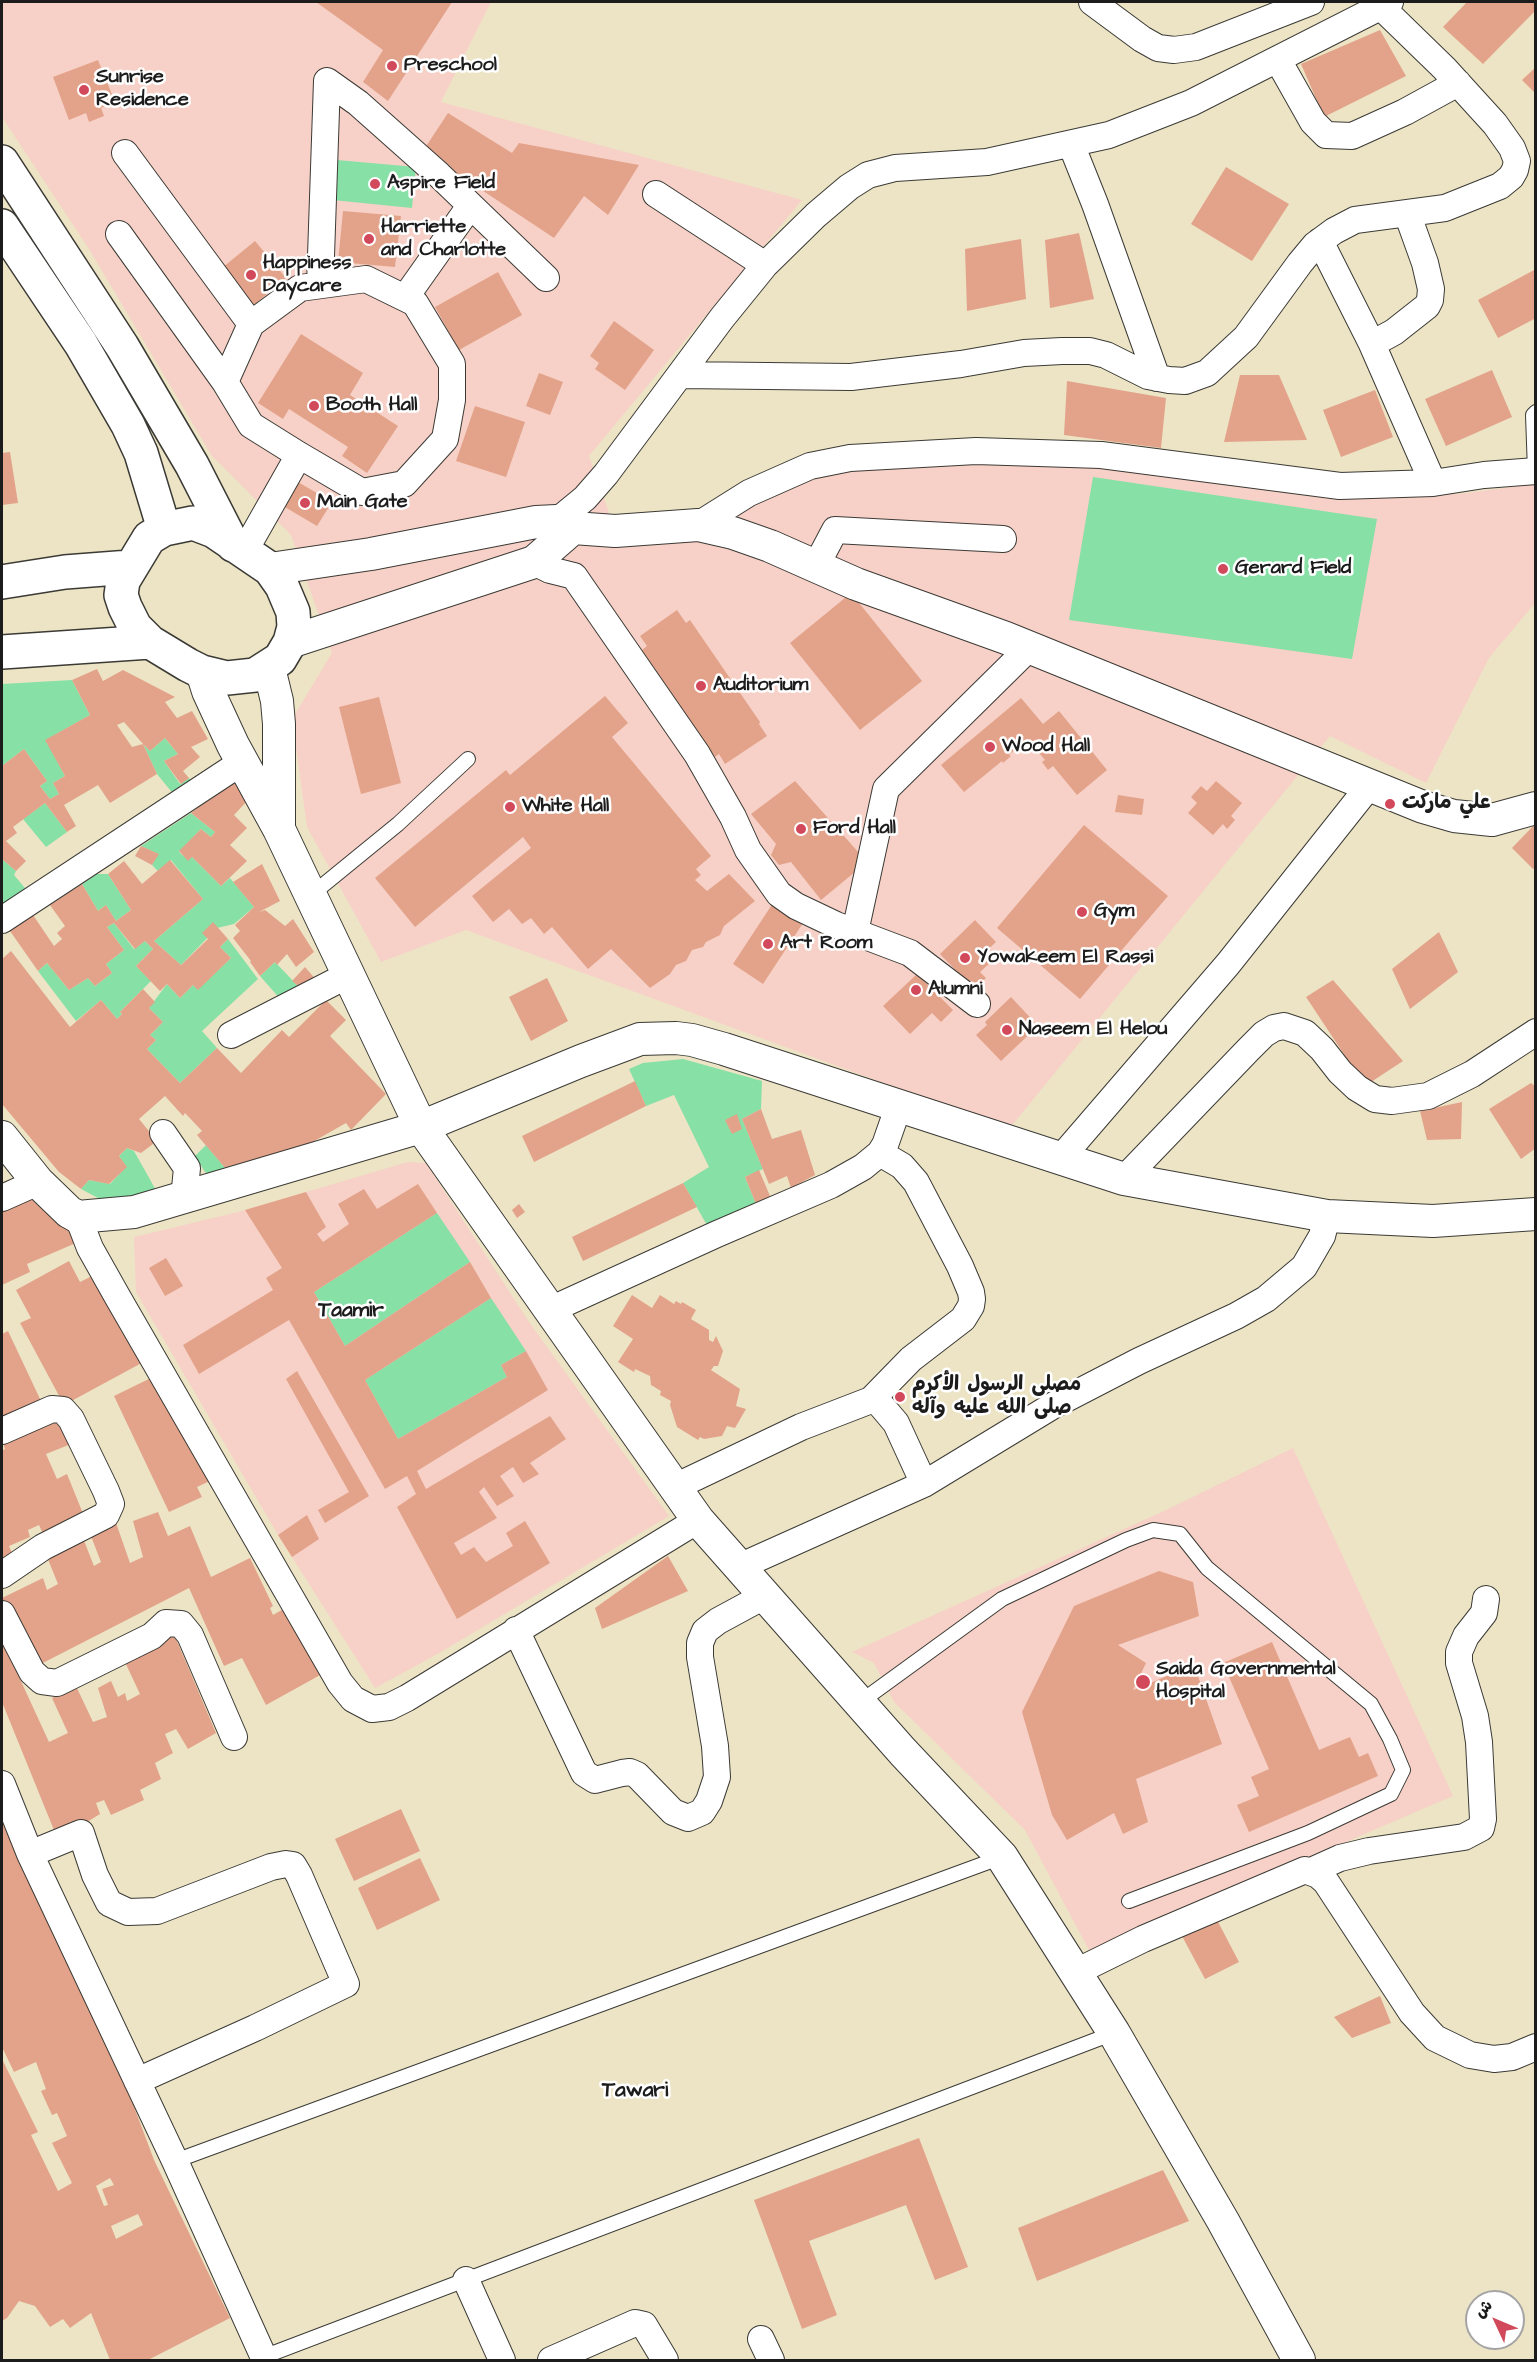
<!DOCTYPE html>
<meta charset="utf-8">
<style>
body{margin:0}
#map{position:relative;width:1537px;height:2362px;overflow:hidden;background:#ece4c5;font-family:"Architects Daughter","Playpen Sans Arabic",sans-serif}
canvas{display:block}
.frame{position:absolute;inset:0;border:3px solid #1c1c1c;pointer-events:none}
.north{position:absolute;left:1465px;top:2290px;width:60px;height:60px;box-sizing:border-box;background:#fff;border:2px solid #a4a4a4;border-radius:50%;rotate:314deg;font-size:16px;font-weight:700;line-height:24px;text-align:center;color:#1c1c1c}
.north::after{content:'';display:block;margin:auto;width:21px;height:27px;background:#d1495b;clip-path:polygon(50% 0,100% 100%,50% 72%,0 100%)}
</style>
<div id="map">
<canvas width="1537" height="2362"></canvas>
<div class="frame"></div>
<div class="north">ش</div>
</div>
<script>
const ctx = document.querySelector('canvas').getContext('2d');
ctx.lineJoin = 'round';
function paint(path, color) {
  ctx.fillStyle = color;
  ctx.fill(path, 'evenodd');
}
function poly(rows) {
  const path = new Path2D();
  for (const r of rows) {
    path.moveTo(r[0], r[1]);
    for (let i = 2; i < r.length; i += 2) path.lineTo(r[i], r[i + 1]);
  }
  return path;
}
function trace(path, color, width, dash) {
  ctx.strokeStyle = color;
  ctx.lineWidth = width;
  ctx.lineCap = dash ? 'butt' : 'round';
  ctx.setLineDash(dash || []);
  ctx.stroke(path);
}
function drawText(font, color, halo, rows, align = 'center') {
  ctx.font = font + ' "Architects Daughter","Playpen Sans Arabic",sans-serif';
  ctx.lineWidth = 5;
  ctx.setLineDash([]);
  ctx.textBaseline = 'middle';
  ctx.strokeStyle = halo;
  ctx.fillStyle = color;
  for (const [text, x, y, turn = 0] of rows) {
    ctx.save();
    ctx.translate(x, y);
    ctx.rotate((+turn || 0) * Math.PI / 180);
    ctx.textAlign = isNaN(turn) ? turn : align;
    if (halo) ctx.strokeText(text, 0, 0);
    ctx.fillText(text, 0, 0);
    ctx.restore();
  }
}
paint(poly([
 [2,2,491,2,441,102,802,200,589,456,619,541,818,475,982,459,1084,461,1426,494,1458,494,1535,484,1535,603,1489,658,1426,783,1330,736,1009,1129,466,930,381,962,307,827,292,719,332,653,291,535,212,456,89,249,2,117],
 [408,1162,426,1163,529,1322,669,1516,434,1656,375,1688,278,1535,136,1292,134,1237,238,1212],
 [1293,1448,1453,1796,1090,1952,1025,1830,894,1702,874,1663,852,1652,1164,1511]
]), '#f7d1c7');
paint(poly([
 [337,160,416,167,412,208,333,200],
 [1093,477,1377,519,1352,659,1069,620],
 [72,680,90,715,46,740,65,776,53,783,59,794,50,799,40,786,47,781,24,749,2,766,2,684],
 [165,738,178,754,164,761,180,784,189,778,192,782,175,796,157,774,143,744,150,751],
 [45,803,67,832,46,847,23,819],
 [191,813,215,832,211,837,201,829,179,852,188,860,192,857,221,886,230,878,254,907,234,924,217,928,181,965,154,941,203,899,171,860,158,871,152,865,158,854,141,846],
 [2,859,16,871,14,875,30,894,2,918],
 [97,874,108,874,131,910,116,921,106,905,98,911,82,884],
 [114,923,134,949,145,941,153,949,136,966,151,981,120,1012,122,1014,117,1019,101,1000,76,1021,38,971,47,963,69,990,88,978,95,986,112,973,106,964,124,950,107,927],
 [228,939,258,979,202,1031,217,1048,180,1083,147,1049,156,1040,150,1035,163,1022,149,1008,167,984,180,998,193,985,198,989,231,958,220,947],
 [275,962,298,986,282,1001,260,976],
 [683,1059,762,1081,761,1109,742,1119,763,1169,745,1177,756,1204,708,1227,683,1183,709,1167,674,1095,646,1106,629,1069,643,1063],
 [206,1145,211,1151,232,1176,220,1181,205,1172,195,1156],
 [127,1148,134,1151,157,1192,126,1205,100,1199,81,1189,89,1180,110,1184,126,1167,119,1156],
 [437,1213,470,1262,345,1346,314,1292],
 [491,1298,526,1351,501,1365,507,1377,398,1439,365,1380]
]), '#87e0a5');
paint(poly([
 [316,2,452,2,388,101,363,82,383,50],
 [1467,2,1536,2,1536,10,1483,64,1443,27],
 [1380,30,1406,76,1324,117,1301,64],
 [98,60,115,102,101,108,104,116,89,122,86,113,69,120,53,77],
 [1536,67,1536,94,1522,80],
 [448,113,512,153,519,143,639,165,608,215,584,196,554,238,423,151],
 [1226,167,1289,204,1252,261,1191,224],
 [343,211,401,216,395,267,338,262],
 [1079,233,1094,299,1050,308,1045,240],
 [1021,239,1026,299,967,311,965,249],
 [255,241,286,278,248,310,217,272],
 [1536,269,1536,318,1498,338,1478,300],
 [498,272,522,315,459,350,435,307],
 [614,321,654,350,625,390,595,369,599,363,590,356],
 [301,334,363,373,350,395,398,426,367,473,342,456,348,447,289,409,283,419,258,403],
 [1492,370,1512,417,1446,446,1425,399],
 [539,373,563,382,550,415,526,406],
 [1240,375,1279,375,1307,440,1224,442],
 [1067,381,1166,398,1161,448,1064,435],
 [1375,390,1393,437,1341,457,1323,410],
 [475,406,525,422,506,477,456,461],
 [10,452,18,503,2,505,2,453],
 [293,479,332,502,317,526,278,503],
 [851,593,922,681,860,730,790,643],
 [677,610,686,623,690,620,760,722,759,724,767,736,725,764,719,754,715,757,642,650,647,646,640,636],
 [97,669,103,681,123,670,175,697,165,702,177,718,192,711,208,739,191,747,200,757,183,771,189,778,181,784,164,761,178,754,165,738,150,751,143,744,157,774,110,803,98,785,64,805,76,826,67,832,45,803,13,827,17,833,6,841,26,861,16,871,2,859,2,766,24,749,47,781,40,786,50,799,59,794,53,783,65,776,45,740,90,715,72,680],
 [124,722,143,744,132,747,117,725],
 [605,696,628,723,612,737,711,856,696,869,701,875,695,880,707,891,729,874,755,901,724,926,720,935,706,942,703,947,692,950,686,961,676,965,670,974,650,988,611,949,588,969,552,927,544,934,531,918,522,924,509,909,493,922,472,896,531,848,523,837,415,927,375,878,506,770,510,775],
 [379,697,401,783,361,794,339,707],
 [1021,698,1043,724,1059,711,1107,770,1077,795,1053,766,1048,770,1042,762,1045,760,1027,739,1009,755,1011,756,1003,763,1002,761,964,792,941,765],
 [235,778,248,800,234,815,247,828,230,845,247,861,221,886,192,857,188,861,179,851,201,829,211,837,215,832,191,813],
 [795,781,867,862,821,900,791,862,779,865,771,855,776,844,751,814],
 [1216,781,1242,803,1231,816,1235,820,1227,829,1223,824,1213,835,1188,813,1197,803,1191,797,1201,786,1207,791],
 [1118,795,1144,799,1142,815,1115,812],
 [1536,823,1536,868,1533,869,1512,848],
 [1084,825,1168,896,1080,999,997,928],
 [141,846,159,854,152,865,135,856],
 [170,860,203,899,154,941,181,965,208,939,202,933,213,922,228,939,220,947,231,958,198,990,193,985,180,998,167,984,160,991,136,966,153,949,145,941,135,949,114,923,107,927,124,950,106,964,112,973,95,986,88,978,69,990,47,963,38,971,10,931,33,915,54,946,62,939,57,933,65,926,50,905,82,884,98,911,106,905,116,921,131,910,108,874,124,861,142,884],
 [262,864,280,901,259,912,265,910,285,926,293,919,314,952,296,967,287,954,277,965,275,962,260,976,250,962,251,961,233,938,240,931,235,925,254,907,233,882],
 [773,903,803,923,763,984,733,964],
 [975,920,996,942,983,954,991,962,980,972,986,978,974,989,940,954],
 [1439,932,1458,972,1410,1009,1392,969],
 [11,951,70,1027,101,1000,117,1019,122,1014,120,1012,143,989,155,1002,149,1008,163,1022,150,1035,156,1040,147,1049,180,1083,217,1048,241,1073,282,1030,289,1037,326,1000,346,1020,330,1036,386,1094,351,1130,346,1123,295,1152,252,1168,247,1161,232,1176,197,1135,202,1131,185,1113,183,1116,165,1096,139,1119,157,1141,141,1153,127,1148,119,1156,127,1167,109,1184,89,1180,81,1189,59,1172,2,1104,2,959],
 [305,967,318,982,307,993,292,981],
 [917,974,953,1010,941,1022,932,1013,910,1034,883,1006],
 [547,978,568,1021,531,1041,509,997],
 [1333,980,1403,1061,1365,1086,1306,997],
 [1011,997,1038,1026,1001,1061,976,1035,987,1025,985,1022],
 [635,1081,646,1106,534,1162,522,1136],
 [1531,1083,1536,1087,1536,1148,1521,1159,1489,1109],
 [1462,1102,1461,1139,1427,1140,1420,1111],
 [761,1109,772,1139,801,1130,815,1175,791,1188,787,1176,769,1184,742,1119],
 [737,1114,742,1129,732,1134,725,1120],
 [759,1170,770,1196,756,1204,745,1177],
 [683,1183,697,1207,583,1261,572,1237],
 [418,1184,437,1213,314,1292,345,1346,470,1262,491,1298,365,1380,398,1439,507,1377,501,1365,526,1351,548,1390,417,1471,426,1489,550,1416,566,1439,530,1463,539,1474,523,1483,513,1467,500,1476,514,1496,497,1506,484,1487,479,1492,497,1518,454,1543,461,1555,474,1547,486,1562,513,1546,506,1533,525,1521,550,1563,457,1619,397,1507,416,1494,407,1476,385,1489,289,1320,199,1374,183,1345,273,1290,266,1278,282,1268,245,1210,306,1192,326,1227,317,1234,323,1242,349,1224,338,1204,364,1189,377,1209],
 [37,1195,83,1240,27,1264,30,1272,2,1285,2,1210],
 [519,1204,525,1212,517,1218,512,1210],
 [166,1258,183,1286,165,1296,149,1268],
 [69,1261,80,1282,92,1276,124,1336,134,1331,149,1359,64,1405,20,1323,31,1318,16,1290],
 [632,1295,652,1308,660,1295,674,1304,676,1301,681,1304,682,1302,696,1310,691,1319,709,1330,709,1340,713,1342,716,1336,723,1351,718,1366,714,1366,711,1370,740,1389,736,1406,746,1409,735,1428,727,1426,722,1436,704,1439,700,1437,698,1440,677,1427,670,1405,671,1401,660,1395,661,1391,651,1385,650,1376,635,1369,634,1372,618,1362,633,1339,613,1326],
 [8,1331,41,1401,2,1420,2,1334],
 [297,1371,369,1496,325,1523,318,1510,349,1492,286,1379],
 [155,1376,210,1481,197,1487,202,1497,169,1512,114,1396],
 [49,1417,52,1424,61,1420,71,1444,46,1454,57,1479,67,1474,86,1521,45,1538,39,1525,28,1530,30,1537,9,1546,14,1558,2,1564,2,1451,5,1449,2,1440],
 [158,1512,168,1536,190,1526,211,1577,250,1558,273,1606,270,1608,273,1615,287,1607,322,1674,266,1705,242,1658,224,1666,189,1588,35,1667,2,1602,2,1598,43,1578,47,1590,58,1584,45,1552,81,1533,94,1566,101,1562,89,1531,115,1520,130,1563,143,1557,133,1521],
 [307,1515,319,1539,292,1557,278,1535],
 [668,1556,688,1591,602,1629,595,1608],
 [1159,1571,1193,1582,1199,1616,1118,1645,1146,1663,1133,1690,1194,1665,1222,1744,1136,1779,1148,1822,1123,1834,1114,1813,1067,1840,1052,1815,1022,1712,1074,1606],
 [174,1634,216,1733,188,1749,176,1729,165,1734,173,1753,155,1763,161,1779,140,1790,144,1800,111,1815,104,1800,96,1803,100,1814,58,1840,2,1702,2,1640,49,1742,68,1733,52,1698,76,1686,93,1722,107,1717,98,1688,111,1681,118,1697,125,1693,127,1701,140,1694,124,1660],
 [1272,1642,1319,1750,1350,1737,1359,1757,1368,1753,1378,1776,1249,1832,1237,1805,1259,1796,1251,1777,1269,1769,1223,1663],
 [2,1803,107,2049,133,2104,154,2160,230,2318,148,2360,110,2360,91,2313,70,2328,63,2319,50,2327,35,2306,19,2301,7,2318,2,2321,2,2059,38,2132,31,2135,58,2191,72,2183,52,2143,67,2136,57,2113,52,2115,41,2091,46,2089,36,2062,14,2072,2,2047],
 [110,2178,114,2185,102,2189,108,2205,104,2206,96,2186],
 [138,2214,143,2225,116,2239,111,2226],
 [401,1809,420,1851,354,1881,335,1839],
 [420,1858,440,1900,377,1930,358,1888],
 [1216,1918,1239,1962,1205,1979,1182,1936],
 [1380,1996,1391,2023,1352,2038,1334,2017],
 [919,2138,968,2267,935,2280,906,2205,809,2241,837,2315,802,2329,754,2200],
 [1163,2170,1189,2221,1037,2281,1018,2228]
]), '#e3a38a');
const service = poly([
 [1535,471,1533,415,1536,412],
 [311,895,398,824,468,759],
 [859,1703,1002,1599,1126,1540,1153,1530,1180,1534,1207,1568,1371,1704,1390,1739,1403,1770,1391,1794,1308,1833,1129,1901],
 [175,2161,1002,1857],
 [263,2357,1114,2033]
]);
const minor = poly([
 [1092,2,1142,39,1158,48,1174,50,1196,47,1311,2],
 [1278,60,1313,122,1326,135,1352,136,1405,112,1458,83],
 [1071,144,1095,204,1157,378],
 [125,153,251,324],
 [656,194,765,265],
 [1407,213,1425,263,1431,289,1430,300,1427,306,1394,332,1372,344,1433,483],
 [119,234,225,382],
 [1320,241,1372,344],
 [320,285,327,81,358,103,439,175,546,278],
 [405,298,470,206],
 [682,375,851,377,961,364,1024,353,1062,351,1090,351,1106,355,1148,376,1169,380,1185,381,1207,373,1246,337,1300,263,1315,245,1334,231,1355,220,1445,208,1500,186,1511,177,1515,170,1517,161,1512,148,1495,124,1444,68,1376,2],
 [557,521,585,498,606,474,722,318,765,265,816,215,849,187,868,175,895,168,987,162,1109,135,1191,103,1390,2],
 [698,525,749,493,810,466,850,458,976,451,1101,455,1340,486,1433,483,1484,475,1536,471],
 [244,552,299,455,362,492,404,484,445,439,452,400,452,364,415,303,366,279,300,288,251,324,225,382,251,425,299,455],
 [534,562,550,570,574,576,697,754,733,817,748,850,779,894,796,906,836,925,910,953,977,1004],
 [816,566,835,530,1003,539],
 [2,920,242,762],
 [855,932,886,789,1030,647],
 [231,1035,350,974],
 [163,1133,187,1168,184,1199],
 [1060,1159,1228,964,1370,785],
 [1124,1179,1248,1050,1264,1034,1274,1028,1284,1026,1305,1033,1322,1049,1340,1072,1357,1088,1375,1099,1392,1101,1428,1096,1472,1074,1536,1032],
 [2,1198,38,1182],
 [78,1217,90,1248,117,1296,340,1683,353,1699,372,1709,389,1707,407,1698,698,1520],
 [550,1310,717,1234,831,1185,863,1167,880,1153,885,1145,899,1105],
 [871,1400,911,1359,963,1319,971,1306,972,1299,971,1292,960,1266,916,1182,902,1166,880,1153],
 [2,1431,52,1409,63,1410,71,1419,106,1491,111,1504,106,1515,43,1547,2,1575],
 [675,1487,801,1427,871,1400,879,1403,896,1423,924,1484],
 [741,1566,924,1484,1054,1405,1139,1361,1236,1316,1266,1299,1304,1267,1322,1236,1327,1216],
 [2,1614,32,1672,42,1681,57,1683,152,1636,166,1623,181,1624,190,1635,234,1737],
 [516,1630,584,1773,595,1780,622,1773,630,1772,637,1775,673,1812,688,1818,702,1812,709,1801,717,1777,715,1746,700,1657,700,1643,705,1631,718,1621,766,1595],
 [2,1784,30,1854,175,2161,265,2360],
 [30,1854,81,1833,95,1875,109,1903,128,1912,157,1911,271,1867,286,1864,293,1865,299,1875,346,1984,255,2028,137,2081],
 [1311,1871,1340,1858,1369,1851,1464,1837,1481,1828,1483,1819,1479,1742,1475,1716,1459,1663,1459,1652,1466,1636,1484,1613,1486,1599],
 [1076,1972,1143,1939,1305,1870,1318,1875,1326,1882,1412,2013,1435,2038,1470,2055,1494,2059,1512,2057,1536,2047],
 [466,2280,502,2360],
 [761,2339,771,2360],
 [551,2360,635,2323,644,2325,665,2360]
]);
const tertiary = poly([
 [270,569,371,554,536,522,557,521,573,528,615,531,698,525,733,533,770,546,856,584,1006,638,1423,807,1454,816,1492,820,1536,808],
 [290,642,534,562,573,528],
 [269,668,277,701,279,724,279,828],
 [202,672,208,691,233,745,279,829,421,1127,698,1520,903,1752,1002,1857,1114,2033,1223,2221,1299,2360],
 [2,1137,38,1182,69,1212,78,1217,134,1212,421,1127,581,1061,640,1039,676,1038,692,1040,724,1049,1124,1179,1327,1216,1433,1221,1536,1214]
]);
const secondary = poly([
 [2,162,122,346,192,465,233,545],
 [2,226,81,344,128,425,141,453,164,529],
 [193,523,214,531,270,569,282,586,293,612,294,627,290,642,280,659,255,675,227,678,202,672,188,665,150,642,135,627,125,607,121,595,123,581,149,538,164,529,193,523],
 [2,582,65,572,130,567],
 [2,652,150,642]
]);
trace(service, '#3b3a35', 16);
trace(minor, '#3b3a35', 28);
trace(tertiary, '#3b3a35', 34);
trace(secondary, '#3b3a35', 36);
trace(service, '#fff', 14);
trace(minor, '#fff', 26);
trace(tertiary, '#fff', 32);
trace(secondary, '#fff', 33);
for (const [x, y, r, color] of [
 [392,66,6,"#d1495b"],
 [84,90,6,"#d1495b"],
 [375,184,6,"#d1495b"],
 [369,239,6,"#d1495b"],
 [251,275,6,"#d1495b"],
 [314,406,6,"#d1495b"],
 [305,503,6,"#d1495b"],
 [1223,569,6,"#d1495b"],
 [701,686,6,"#d1495b"],
 [990,747,6,"#d1495b"],
 [1390,804,6,"#d1495b"],
 [510,807,6,"#d1495b"],
 [801,829,6,"#d1495b"],
 [1082,912,6,"#d1495b"],
 [768,944,6,"#d1495b"],
 [965,958,6,"#d1495b"],
 [916,990,6,"#d1495b"],
 [1007,1030,6,"#d1495b"],
 [900,1397,6,"#d1495b"],
 [1143,1682,8,"#d1495b"]
]) {
  const dot = new Path2D();
  dot.arc(x, y, r, 0, 2 * Math.PI);
  ctx.fillStyle = color;
  ctx.fill(dot);
  trace(dot, '#fff', 2);
}
drawText('bold 20px', '#1c1c1c', '#fff', [
 ["Preschool",404,66],
 ["Sunrise",96,78],
 ["Residence",96,101],
 ["Aspire Field",387,184],
 ["Harriette",381,228],
 ["and Charlotte",381,251],
 ["Happiness",263,264],
 ["Daycare",263,287],
 ["Booth Hall",326,406],
 ["Main Gate",317,503],
 ["Gerard Field",1235,569],
 ["Auditorium",713,686],
 ["Wood Hall",1002,747],
 ["علي ماركت",1402,804],
 ["White Hall",522,807],
 ["Ford Hall",813,829],
 ["Gym",1094,912],
 ["Art Room",780,944],
 ["Yowakeem El Rassi",977,958],
 ["Alumni",928,990],
 ["Naseem El Helou",1019,1030],
 ["مصلى الرسول الأكرم",912,1386],
 ["صلى الله عليه وآله",912,1409],
 ["Saida Governmental",1156,1670],
 ["Hospital",1156,1693]
], 'left');
drawText('bold 21px', '#1c1c1c', '#fff', [
 ["Taamir",351,1312],
 ["Tawari",635,2092]
]);
</script>
